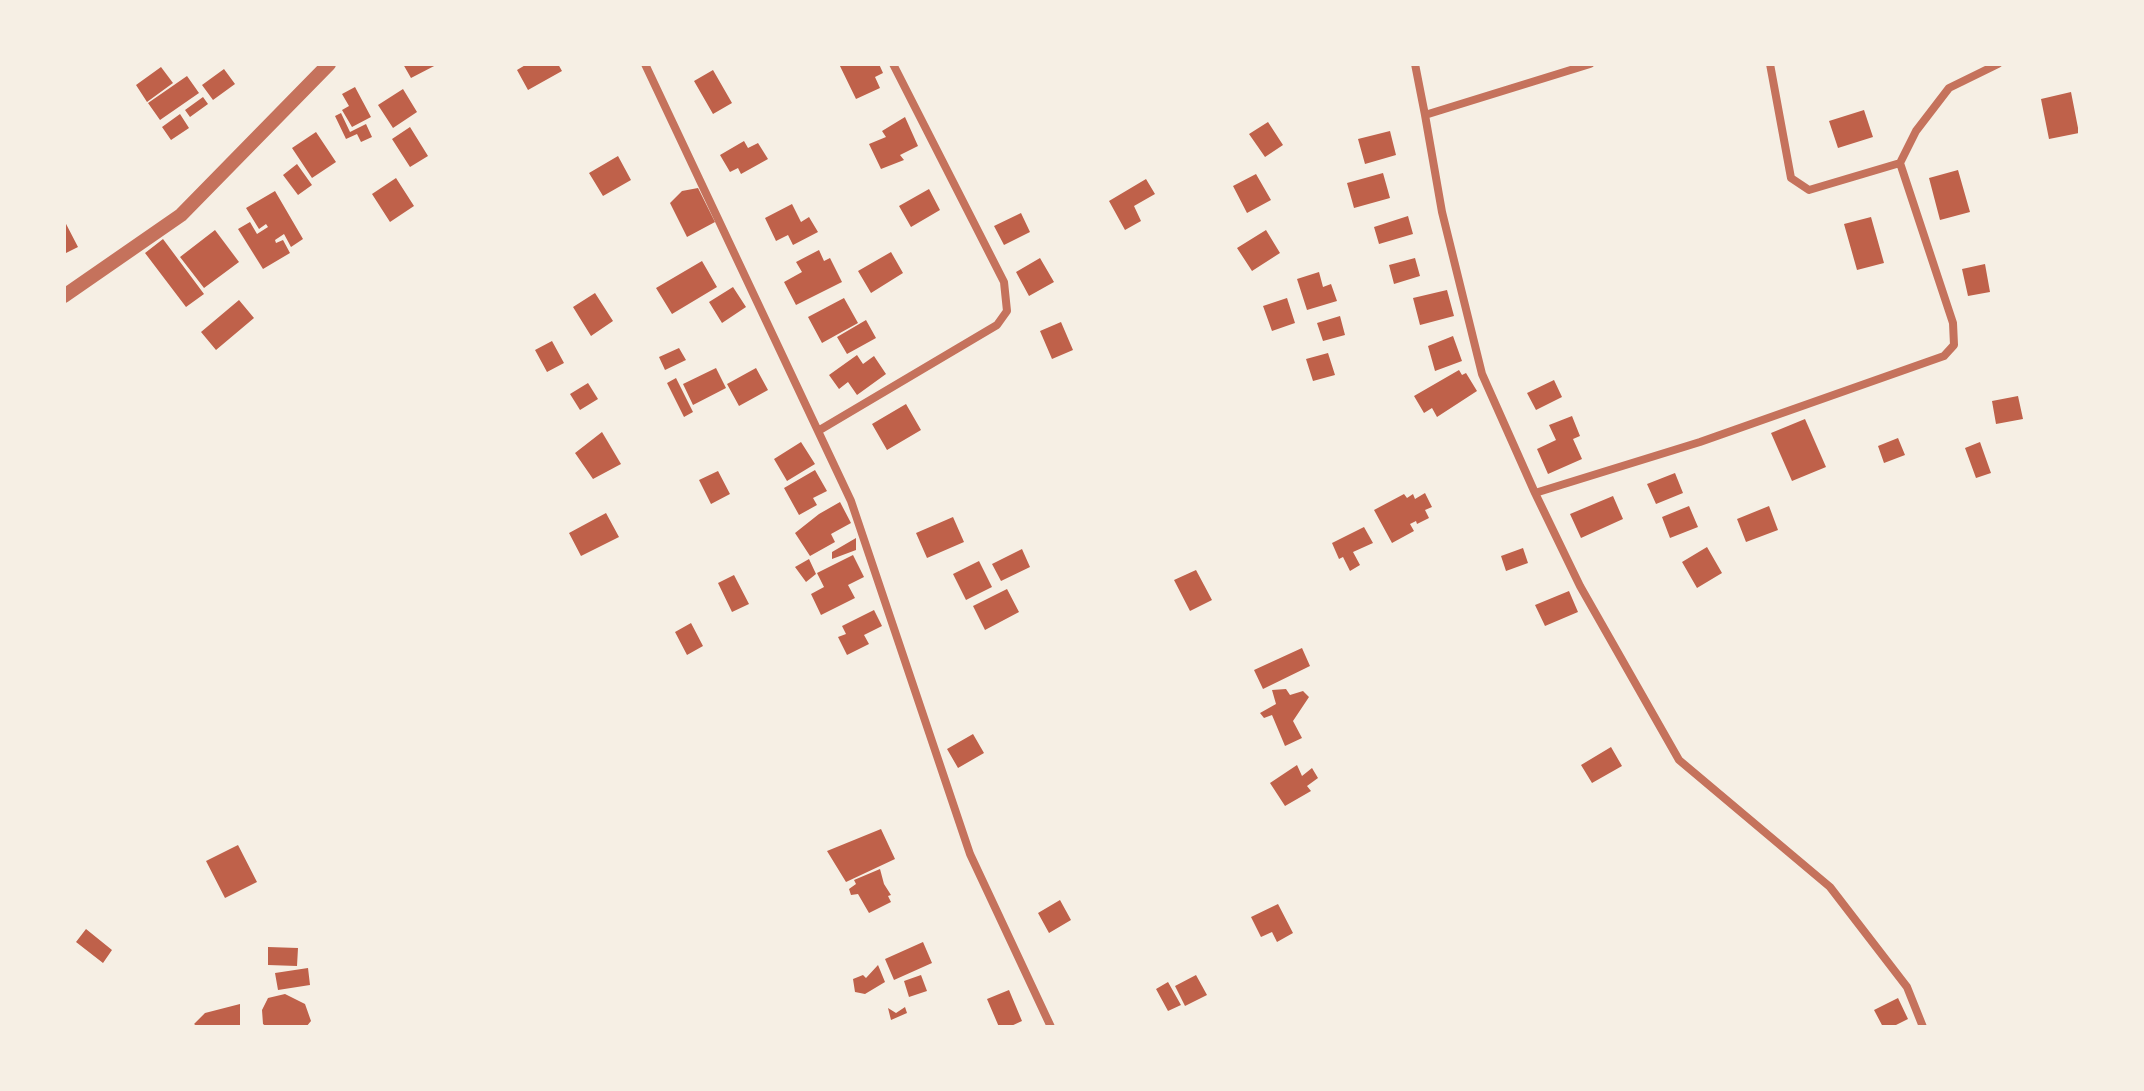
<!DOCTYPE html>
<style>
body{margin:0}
#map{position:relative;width:2144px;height:1091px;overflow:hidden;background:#f6efe4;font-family:Mulish,sans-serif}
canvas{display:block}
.frame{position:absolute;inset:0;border:66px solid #f6efe4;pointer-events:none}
</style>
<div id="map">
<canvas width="2144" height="1091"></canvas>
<div class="frame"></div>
</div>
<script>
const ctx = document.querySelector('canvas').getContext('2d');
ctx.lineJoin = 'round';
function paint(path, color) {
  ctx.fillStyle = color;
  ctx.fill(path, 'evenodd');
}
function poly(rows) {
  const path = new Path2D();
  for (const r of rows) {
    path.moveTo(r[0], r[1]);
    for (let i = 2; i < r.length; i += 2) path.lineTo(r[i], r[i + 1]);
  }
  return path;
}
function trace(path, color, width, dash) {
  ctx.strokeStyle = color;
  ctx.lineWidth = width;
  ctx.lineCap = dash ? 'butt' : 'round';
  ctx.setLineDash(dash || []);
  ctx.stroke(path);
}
paint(poly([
 [403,64,438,64,411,78],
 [527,64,558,64,562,71,528,90,517,70],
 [839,64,879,64,883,73,875,77,880,88,856,99],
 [161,67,173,83,147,102,136,85],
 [224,69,235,84,213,100,202,85],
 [713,70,732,103,713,114,694,81],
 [187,76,199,93,160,120,148,103],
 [355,87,371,117,352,127,342,110,349,106,342,94],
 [403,89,417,112,393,128,378,105],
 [2071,92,2079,133,2049,139,2041,99],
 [203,97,208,104,190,117,185,110],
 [1864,110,1873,137,1838,148,1829,121],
 [341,113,350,132,366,124,372,137,361,142,357,134,346,139,335,116],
 [180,114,189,128,171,140,162,127],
 [905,117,918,146,900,155,904,160,881,169,869,144,886,137,882,131],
 [1268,122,1283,145,1265,157,1249,134],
 [410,127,428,156,410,167,392,139],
 [1390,131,1396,155,1365,164,1358,139],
 [316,132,336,162,312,178,292,148],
 [744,141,748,148,758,143,768,159,741,174,738,168,730,172,720,155],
 [618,156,631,180,603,196,589,173],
 [297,164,312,185,298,195,283,175],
 [1958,170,1970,212,1940,220,1929,178],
 [1383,173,1390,198,1354,208,1347,183],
 [1256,174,1271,200,1247,213,1233,186],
 [396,178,414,206,390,222,372,194],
 [1146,179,1155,194,1134,206,1141,221,1125,230,1109,201],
 [698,188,715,222,687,237,670,203,682,191],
 [929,189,940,210,911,227,899,206],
 [275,191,303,239,291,247,284,234,275,240,276,243,283,240,290,253,263,269,238,229,250,222,257,234,268,227,266,224,259,229,246,208],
 [792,204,801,222,809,217,818,232,793,245,788,235,776,241,765,218],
 [1021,213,1030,232,1004,245,994,226],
 [1408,216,1413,234,1379,244,1374,227],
 [1871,217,1884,263,1857,270,1844,224],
 [64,220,78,247,64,254],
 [215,230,239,262,204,288,180,257],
 [1266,230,1280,253,1252,271,1237,248],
 [163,239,204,294,186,307,145,253],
 [819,250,824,261,830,258,842,282,796,305,784,282,802,272,796,262],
 [891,252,903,273,871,293,858,271],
 [1040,258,1054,282,1029,296,1016,272],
 [1415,258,1420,276,1394,284,1389,265],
 [702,261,717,287,672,314,656,288],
 [1985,264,1990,292,1968,296,1962,269],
 [1319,272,1323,287,1331,284,1337,301,1307,310,1297,279],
 [733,287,746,307,722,323,709,302],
 [1447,290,1454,316,1420,325,1413,298],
 [595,293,613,321,591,336,573,307],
 [844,298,858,323,822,343,808,317],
 [1287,298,1295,323,1272,331,1263,306],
 [239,300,254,318,216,350,201,332],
 [1340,316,1345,335,1323,341,1317,323],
 [866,320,876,338,847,354,837,337],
 [1061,322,1073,350,1052,359,1040,331],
 [1453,336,1462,361,1435,371,1428,346],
 [552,341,564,363,547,372,535,350],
 [679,348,686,360,665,370,659,357],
 [1328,353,1335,375,1313,381,1306,359],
 [857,355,863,364,874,356,886,374,857,395,848,382,839,389,829,375],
 [716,368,726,388,693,405,683,384],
 [756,368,768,390,739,406,727,384],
 [1459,370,1462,375,1466,373,1477,391,1437,417,1432,408,1424,413,1414,396],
 [676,378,693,412,684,417,667,383],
 [1554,380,1562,397,1536,410,1527,393],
 [588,383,598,399,580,410,570,394],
 [2018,396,2023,419,1996,424,1992,401],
 [906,404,921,430,887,450,872,424],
 [1572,416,1580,436,1573,439,1582,459,1548,474,1537,449,1556,440,1549,425],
 [1805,419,1826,467,1792,481,1771,433],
 [602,432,621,464,593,479,575,453],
 [1898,438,1905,455,1884,463,1878,446],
 [801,442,815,464,787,481,774,459],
 [1980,442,1991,473,1976,478,1965,448],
 [815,470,827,491,813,498,817,505,799,515,784,488],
 [718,471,730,494,711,504,699,480],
 [1675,473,1683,493,1656,504,1647,484],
 [1425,493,1432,507,1425,510,1429,518,1417,524,1416,521,1410,524,1414,531,1392,543,1374,510,1404,494,1407,498,1413,494,1415,499],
 [1613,496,1623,519,1581,538,1570,514],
 [840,502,851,523,831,534,835,542,810,556,795,533,819,514],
 [1689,506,1698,527,1670,538,1662,517],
 [1769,506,1778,530,1746,542,1737,519],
 [606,513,619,537,581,556,569,533],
 [953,517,964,542,927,558,916,533],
 [1364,527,1373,543,1353,552,1360,565,1350,571,1343,557,1339,559,1332,543],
 [856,538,856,550,832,559,832,552],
 [1707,547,1722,573,1697,588,1682,562],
 [1523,548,1528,563,1506,571,1501,556],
 [1022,549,1030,567,1001,581,992,564],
 [853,555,864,577,848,585,855,598,821,615,811,594,824,587,817,573],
 [809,559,816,574,806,582,795,567],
 [979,561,992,587,966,600,953,574],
 [1196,570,1212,600,1190,611,1174,580],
 [734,575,749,604,732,612,718,583],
 [1007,589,1019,612,985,630,973,606],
 [1569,591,1578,612,1545,626,1535,605],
 [874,610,882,626,864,635,869,644,847,655,838,637,846,634,842,626],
 [691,623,703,646,687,655,675,632],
 [1302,648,1310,666,1263,689,1254,670],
 [1286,689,1290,695,1303,691,1309,697,1293,721,1302,738,1285,746,1272,715,1264,718,1260,713,1276,704,1272,690],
 [973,734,984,753,958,768,947,749],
 [1611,747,1622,766,1592,783,1581,765],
 [1297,765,1302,776,1312,768,1318,778,1307,786,1311,791,1285,806,1270,783],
 [881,829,895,859,846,882,827,851],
 [238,845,257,882,225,898,206,861],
 [880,869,884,884,891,895,888,896,891,902,869,913,858,894,851,895,849,889,856,884,854,880],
 [1060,900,1071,920,1049,933,1038,913],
 [1278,904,1293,933,1277,942,1272,932,1261,937,1251,917],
 [86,929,112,950,103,963,76,942],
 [923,942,932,963,894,980,885,959],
 [268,947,298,948,297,966,268,965],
 [878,965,885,982,865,994,855,992,853,979,863,975,866,978],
 [308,968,310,985,278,990,275,973],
 [921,975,927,991,909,997,904,981],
 [1196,975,1207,995,1185,1006,1175,986],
 [1168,982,1181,1005,1168,1011,1156,989],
 [1009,990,1022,1021,1009,1027,999,1027,987,999],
 [285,994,305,1004,311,1021,306,1027,267,1027,263,1024,262,1010,268,998],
 [1898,998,1908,1019,1892,1027,1883,1027,1874,1010],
 [240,1004,240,1027,198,1027,194,1024,205,1013],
 [905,1007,907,1013,891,1020,888,1008,896,1013]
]), '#bf614a');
trace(poly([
 [645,64,851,501,970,854,1051,1027],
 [1415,64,1425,115,1590,64],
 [1770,64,1791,178,1809,190,1900,163,1916,131,1949,88,1998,64],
 [1425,115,1442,212,1482,374,1535,493],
 [1900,163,1953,323,1954,345,1944,356,1700,442,1535,493,1580,586,1679,760,1830,887,1907,987,1923,1027],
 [818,431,997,325,1007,311,1004,282,893,64]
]), '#c5725c', 8);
trace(poly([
 [64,296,181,215,329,64]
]), '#c5725c', 14);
</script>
